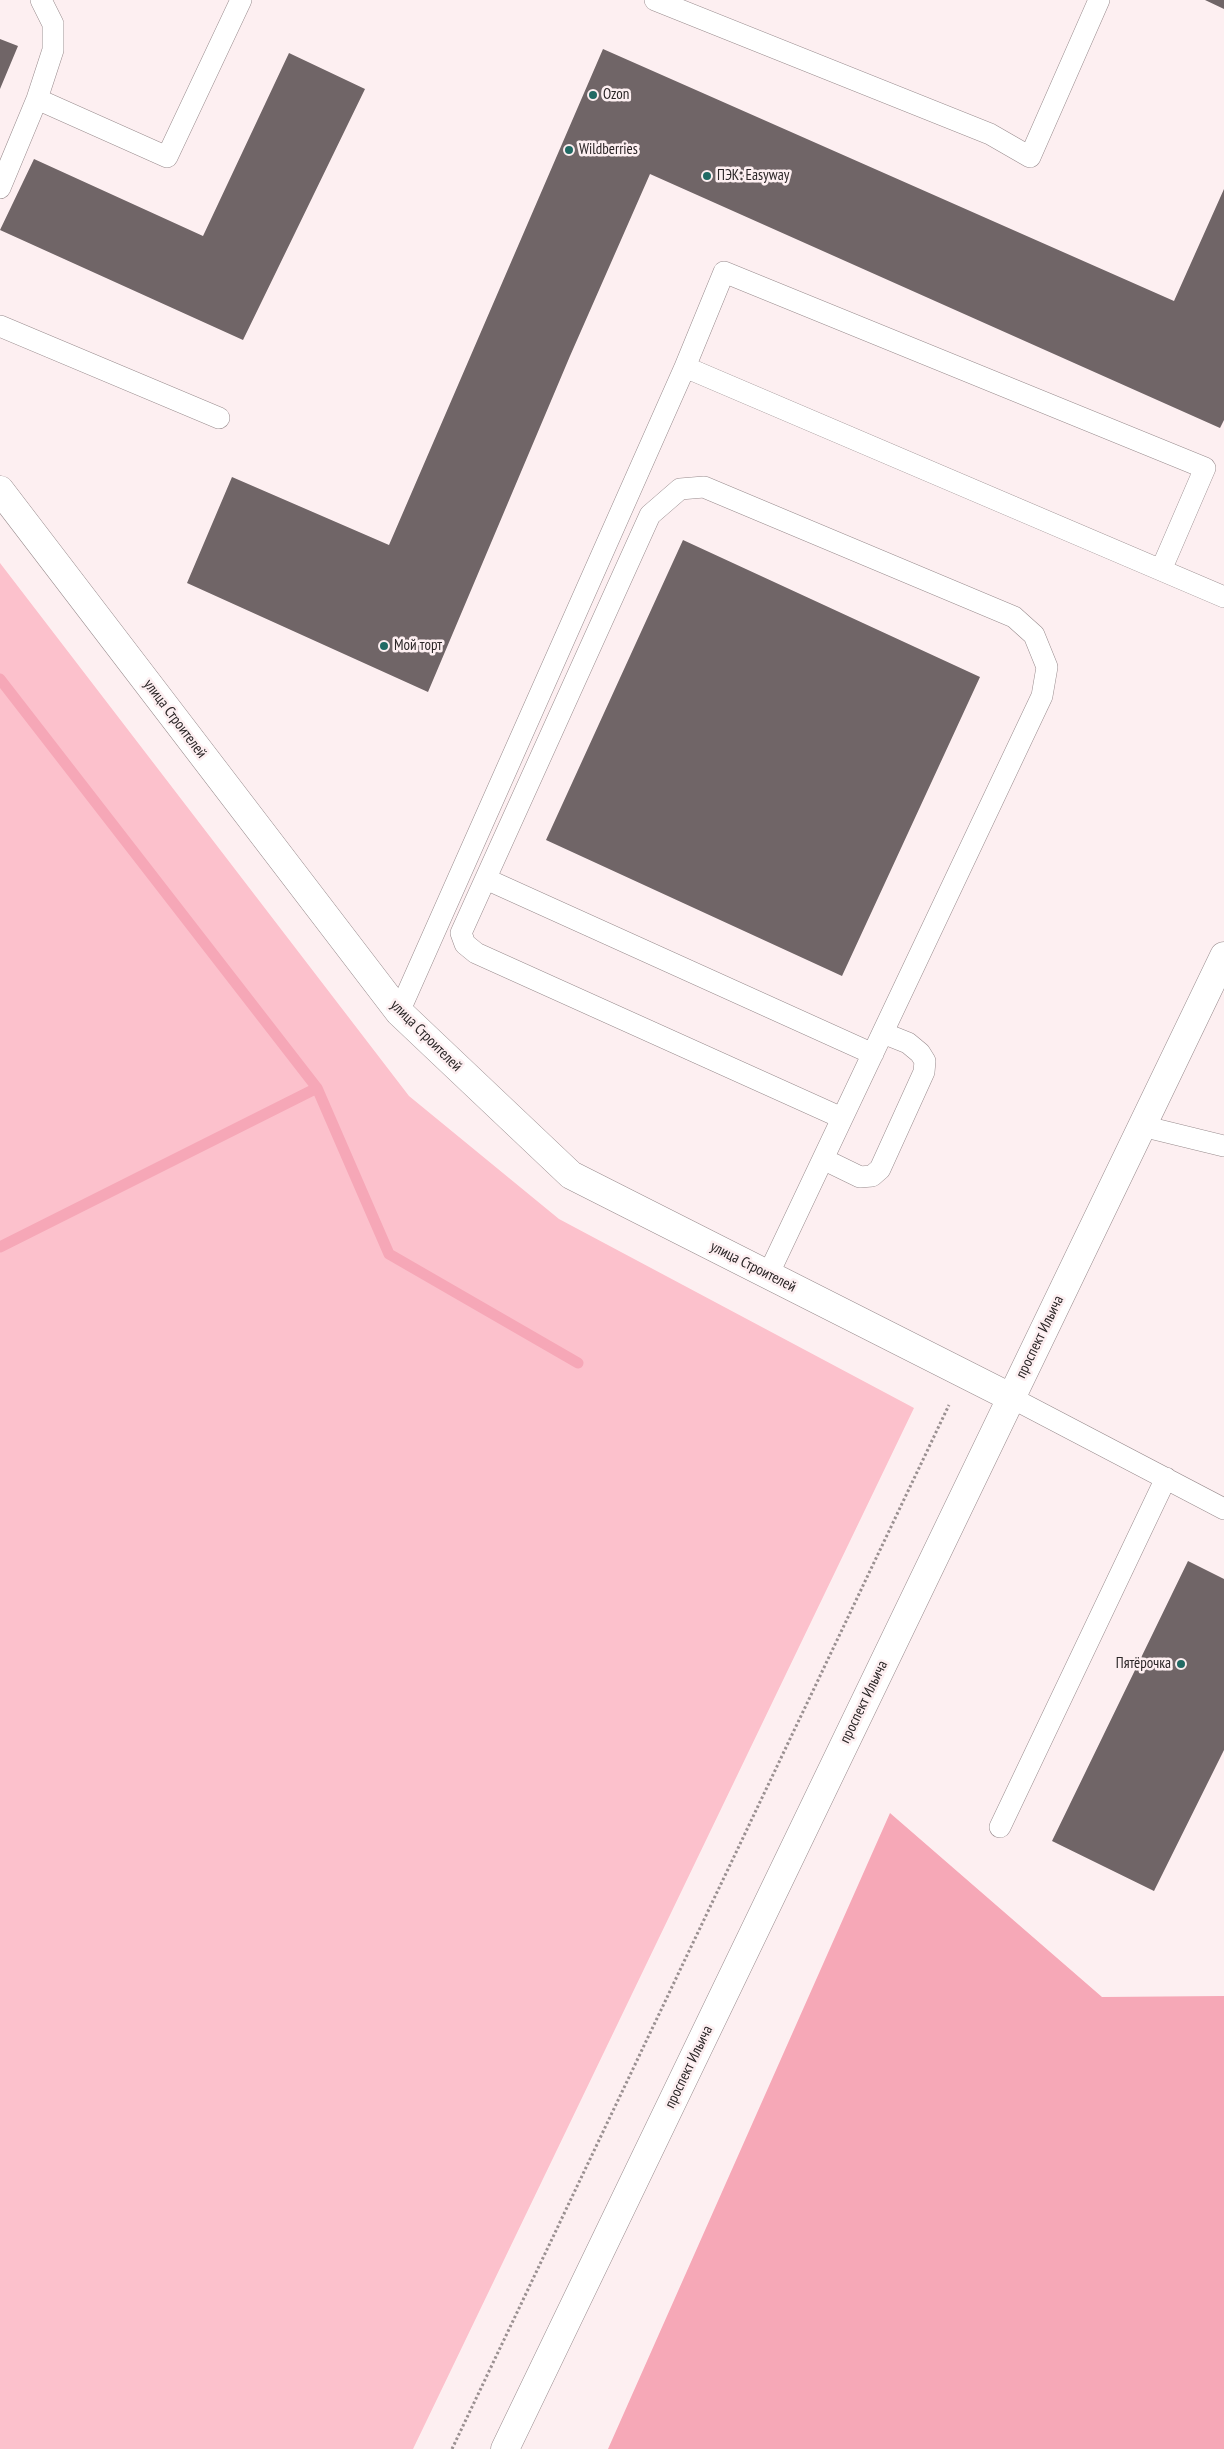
<!DOCTYPE html>
<meta charset="utf-8">
<style>
body{margin:0}
canvas{display:block;background:#fdeff1}
</style>
<canvas width="1224" height="2449"></canvas>
<script>
const ctx = document.querySelector('canvas').getContext('2d');
ctx.lineJoin = 'round';
function paint(path, color) {
  ctx.fillStyle = color;
  ctx.fill(path, 'evenodd');
}
function poly(rows) {
  const path = new Path2D();
  for (const r of rows) {
    path.moveTo(r[0], r[1]);
    for (let i = 2; i < r.length; i += 2) path.lineTo(r[i], r[i + 1]);
  }
  return path;
}
function trace(path, color, width, dash) {
  ctx.strokeStyle = color;
  ctx.lineWidth = width;
  ctx.lineCap = dash ? 'butt' : 'round';
  ctx.setLineDash(dash || []);
  ctx.stroke(path);
}
function drawText(font, color, halo, rows, align = 'center') {
  ctx.font = font + ' "PT Sans Narrow",sans-serif';
  ctx.lineWidth = 5;
  ctx.setLineDash([]);
  ctx.textBaseline = 'middle';
  ctx.strokeStyle = halo;
  ctx.fillStyle = color;
  for (const [text, x, y, turn = 0] of rows) {
    ctx.save();
    ctx.translate(x, y);
    ctx.rotate((+turn || 0) * Math.PI / 180);
    ctx.textAlign = isNaN(turn) ? turn : align;
    if (halo) ctx.strokeText(text, 0, 0);
    ctx.fillText(text, 0, 0);
    ctx.restore();
  }
}
paint(poly([
 [0,563,409,1096,559,1219,914,1408,413,2449,0,2449]
]), '#fcc1cc');
paint(poly([
 [890,1813,1102,1997,1224,1996,1224,2449,608,2449]
]), '#f6a8b7');
trace(poly([
 [0,679,317,1088,389,1254,578,1363],
 [0,1247,317,1088]
]), '#f6a7b7', 11);
paint(poly([
 [1205,0,1224,0,1224,9],
 [0,39,18,46,0,89],
 [603,49,1174,301,1224,189,1224,420,1220,428,650,174,570,356,428,692,187,583,232,477,389,545],
 [289,53,365,89,243,340,0,230,34,159,203,236],
 [683,540,980,677,842,976,546,840],
 [1188,1561,1224,1579,1224,1750,1154,1891,1052,1841]
]), '#706567');
const lane = poly([
 [655,0,990,134,1030,157,1099,0],
 [37,99,53,50,53,24,41,0],
 [0,188,37,99,167,157,241,0],
 [0,326,219,418],
 [685,367,724,272,1205,468,1161,570],
 [486,879,873,1054],
 [399,1012,685,367,1224,597],
 [1142,1126,1224,1146],
 [823,1159,860,1177,872,1176,880,1169,924,1072,925,1061,920,1053,908,1043,883,1033],
 [768,1275,1042,696,1047,667,1034,635,1014,617,704,487,680,489,650,515,461,933,465,944,476,953,842,1118],
 [1010,1397,1224,1509],
 [1000,1827,1166,1478]
]);
const street = poly([
 [0,490,399,1012,571,1175,1010,1397]
]);
const secondary = poly([
 [505,2449,1224,956]
]);
trace(lane, '#988b8d', 22);
trace(street, '#988b8d', 29);
trace(secondary, '#988b8d', 29);
trace(poly([
 [452,2449,949,1405]
]), '#9a9091', 3, [2.5, 2.5]);
trace(lane, '#fff', 21);
trace(street, '#fff', 28);
trace(secondary, '#fff', 28);
for (const [x, y, r, color] of [
 [593,95,5,"#216a64"],
 [569,150,5,"#216a64"],
 [707,176,5,"#216a64"],
 [384,646,5,"#216a64"],
 [1181,1664,5,"#216a64"]
]) {
  const dot = new Path2D();
  dot.arc(x, y, r, 0, 2 * Math.PI);
  ctx.fillStyle = color;
  ctx.fill(dot);
  trace(dot, '#fdeff1', 2);
}
drawText('15px', '#2a2526', '#fdeff1', [
 ["Ozon",603,95],
 ["Wildberries",579,150],
 ["ПЭК: Easyway",717,176],
 ["Мой торт",394,646],
 ["Пятёрочка",1171,1664,"right"]
], 'left');
drawText('15px', '#2a2526', '#fdeff1', [
 ["улица Строителей",175,719,53],
 ["улица Строителей",426,1036,45],
 ["улица Строителей",753,1267,27],
 ["проспект Ильича",1040,1337,-64],
 ["проспект Ильича",864,1702,-64],
 ["проспект Ильича",689,2067,-64]
]);
</script>
